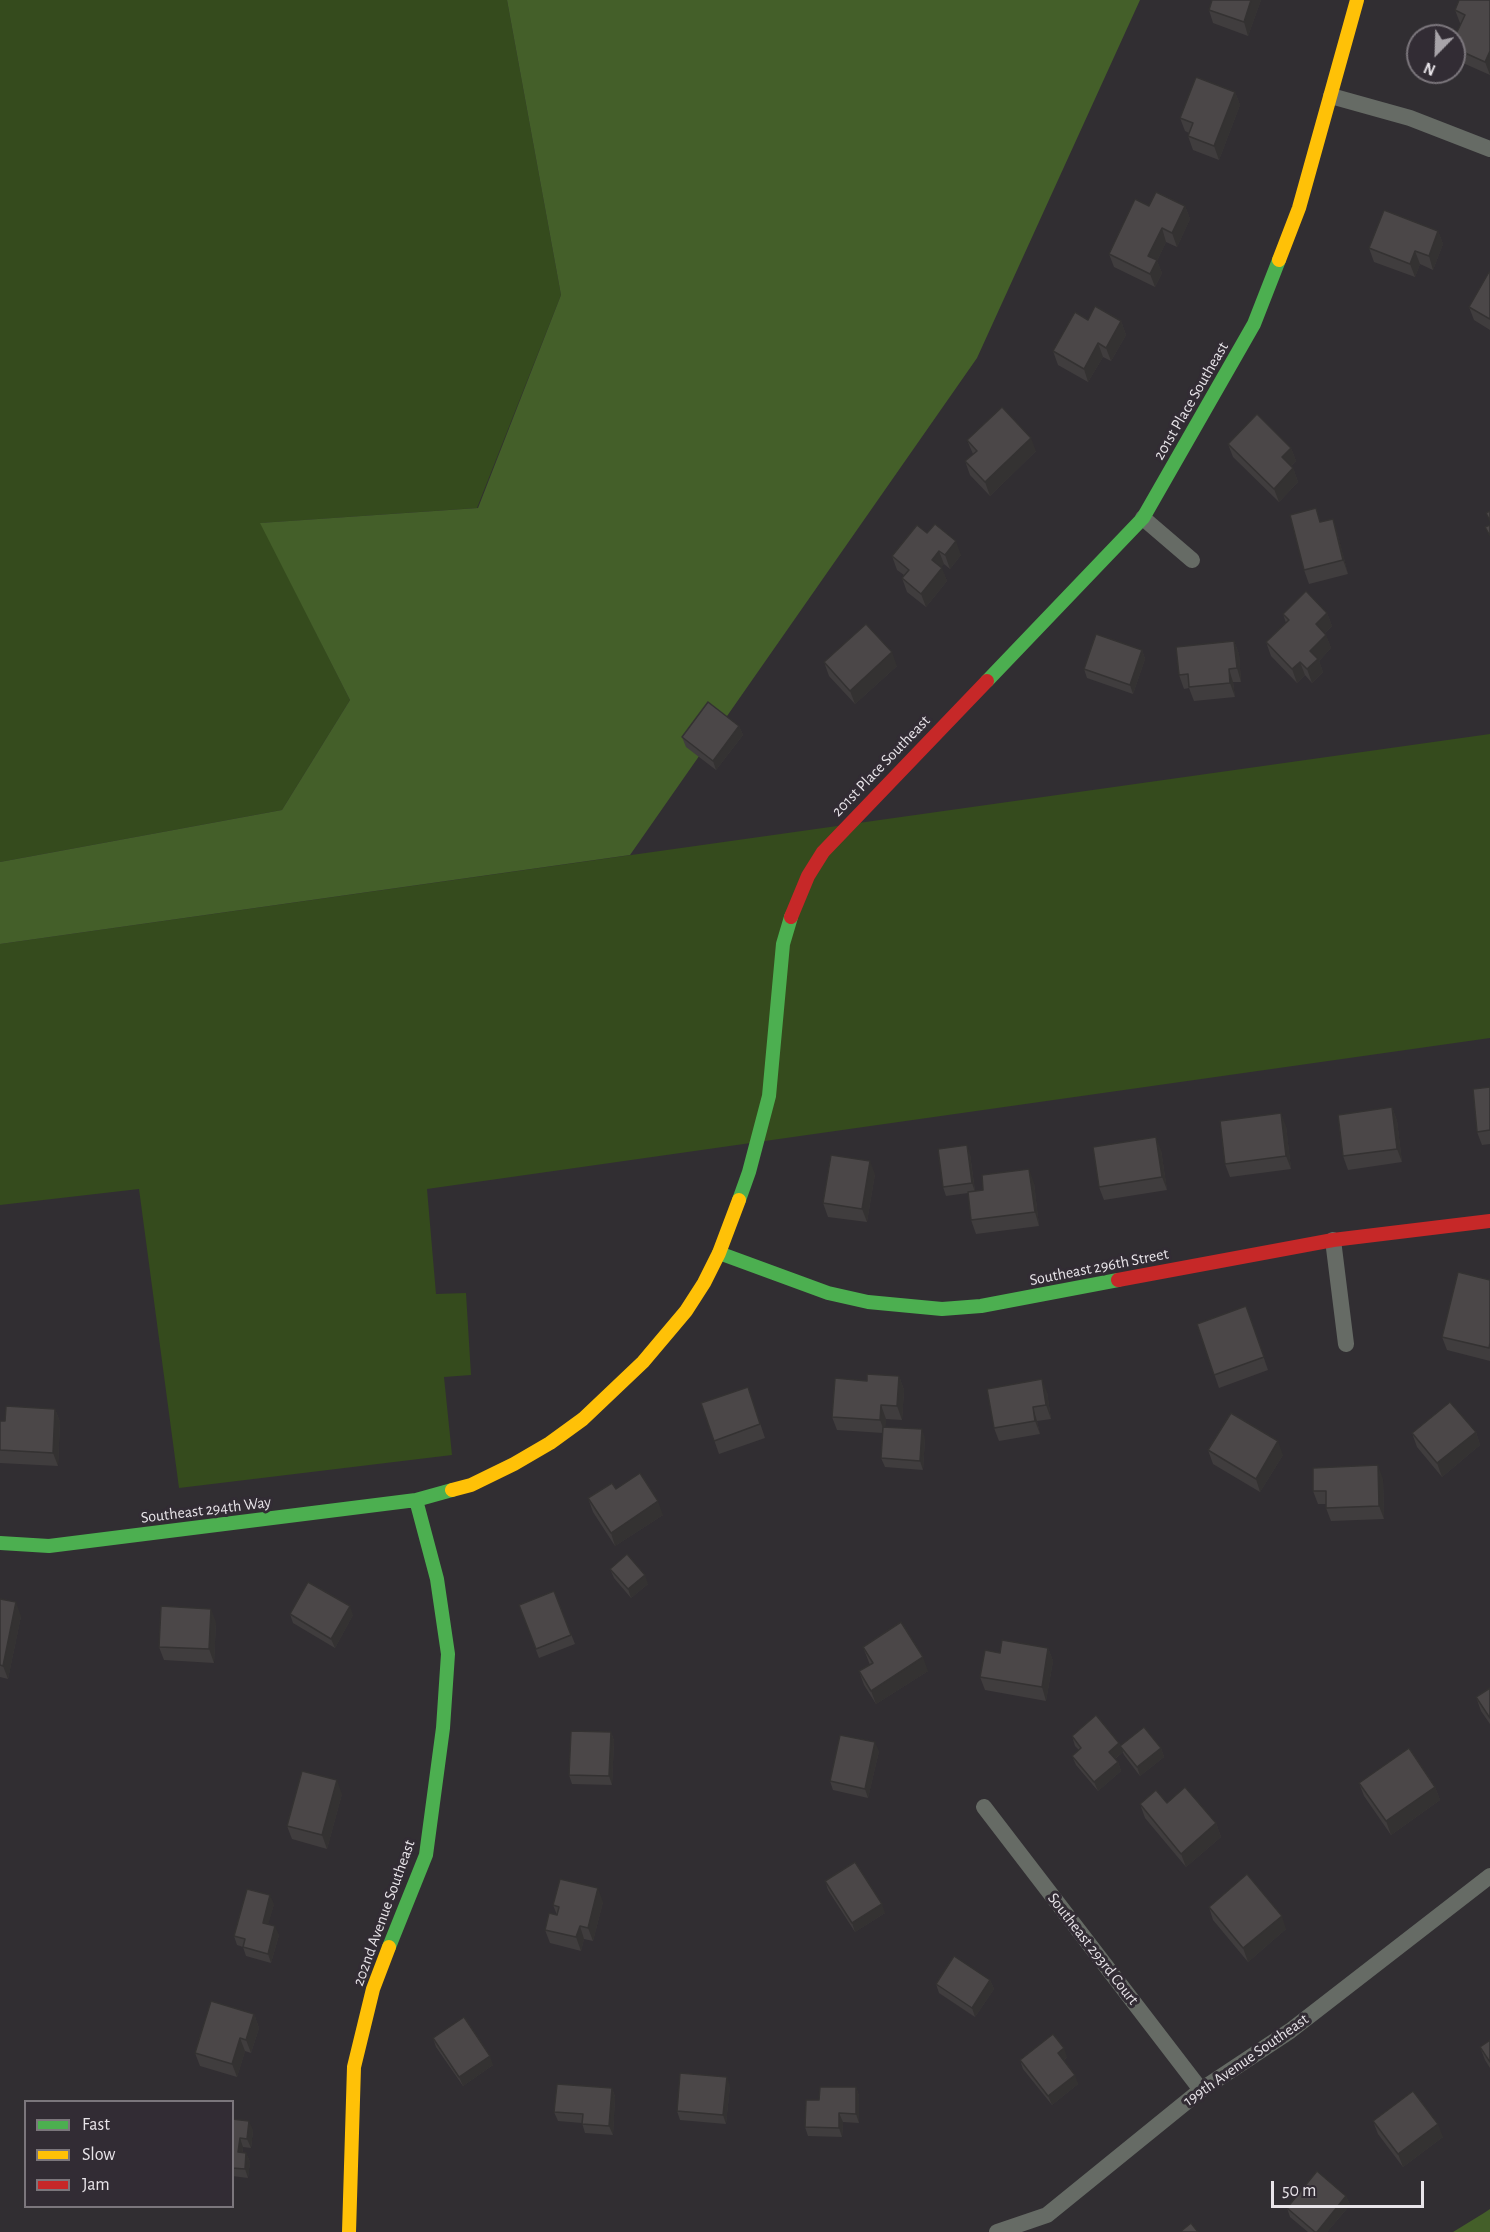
<!DOCTYPE html>
<style>
body{margin:0}
#map{position:relative;width:1490px;height:2232px;overflow:hidden;background:#312e32;font-family:"Alegreya Sans",sans-serif}
canvas{display:block}
.legend{position:absolute;left:24px;top:2100px;width:210px;height:108px;box-sizing:border-box;background:#322c34;border:2px solid #7b767c;margin:0;padding:8px 10px;list-style:none;font-size:18px;color:#e8e4e9}
.legend li{display:flex;align-items:center;gap:12px;height:30px}
.legend b{width:30px;border:2px solid #7b767c}
.north{position:absolute;left:1406px;top:24px;width:60px;height:60px;box-sizing:border-box;background:#322c34;border:2px solid #7b767c;border-radius:50%;rotate:203deg;font-size:16px;font-weight:700;line-height:24px;text-align:center;color:#e8e4e9}
.north::after{content:'';display:block;margin:auto;width:21px;height:27px;background:#a8a4a9;clip-path:polygon(50% 0,100% 100%,50% 72%,0 100%)}
.scale{position:absolute;left:1271px;top:2181px;width:153px;height:27px;box-sizing:border-box;border:3px solid #e8e4e9;border-top:0;padding-left:8px;font-size:18px;line-height:21px;white-space:nowrap;color:#e8e4e9;-webkit-text-stroke:4px #322c34;paint-order:stroke}
</style>
<div id="map">
<canvas width="1490" height="2232"></canvas>
<ul class="legend">
<li><b style="height:8px;background:#4caf50"></b>Fast</li>
<li><b style="height:8px;background:#ffc107"></b>Slow</li>
<li><b style="height:8px;background:#c62828"></b>Jam</li>
</ul>
<div class="north">N</div>
<div class="scale">50 m</div>
</div>
<script>
const ctx = document.querySelector('canvas').getContext('2d');
ctx.lineJoin = 'round';
function paint(path, color) {
  ctx.fillStyle = color;
  ctx.fill(path, 'evenodd');
}
function poly(rows) {
  const path = new Path2D();
  for (const r of rows) {
    path.moveTo(r[0], r[1]);
    for (let i = 2; i < r.length; i += 2) path.lineTo(r[i], r[i + 1]);
  }
  return path;
}
function trace(path, color, width, dash) {
  ctx.strokeStyle = color;
  ctx.lineWidth = width;
  ctx.lineCap = dash ? 'butt' : 'round';
  ctx.setLineDash(dash || []);
  ctx.stroke(path);
}
function drawText(font, color, halo, rows, align = 'center') {
  ctx.font = font + ' "Alegreya Sans",sans-serif';
  ctx.lineWidth = 6;
  ctx.setLineDash([]);
  ctx.textBaseline = 'middle';
  ctx.strokeStyle = halo;
  ctx.fillStyle = color;
  for (const [text, x, y, turn = 0] of rows) {
    ctx.save();
    ctx.translate(x, y);
    ctx.rotate((+turn || 0) * Math.PI / 180);
    ctx.textAlign = isNaN(turn) ? turn : align;
    if (halo) ctx.strokeText(text, 0, 0);
    ctx.fillText(text, 0, 0);
    ctx.restore();
  }
}
paint(poly([
 [0,0,507,0,561,295,477,508,261,523,350,700,282,810,0,862],
 [1490,734,1490,1038,427,1189,436,1294,466,1293,471,1375,444,1377,452,1455,179,1488,139,1189,0,1205,0,944]
]), '#354b1d');
paint(poly([
 [507,0,1140,0,977,358,630,855,0,944,0,862,282,810,350,700,260,523,478,508,561,295],
 [1490,2209,1490,2232,1453,2232,1484,2213]
]), '#445f29');
trace(poly([
 [1331,96,1410,118,1490,149],
 [1143,518,1192,560],
 [1333,1240,1346,1344],
 [984,1807,1201,2090],
 [997,2232,1047,2215,1201,2090,1290,2031,1490,1876]
]), '#666b65', 16);
trace(poly([
 [987,681,1143,518,1254,324,1279,260],
 [739,1200,749,1172,769,1096,783,944,791,917],
 [719,1253,828,1293,868,1302,942,1309,981,1306,1118,1280],
 [0,1543,49,1546,416,1500,452,1490],
 [389,1947,426,1855,443,1728,448,1654,437,1579,416,1500]
]), '#4caf50', 14);
trace(poly([
 [1279,260,1299,208,1357,0],
 [452,1490,471,1485,514,1464,550,1443,583,1419,643,1362,686,1311,704,1283,719,1253,739,1200],
 [349,2232,354,2067,373,1989,389,1947]
]), '#ffc107', 14);
trace(poly([
 [791,917,808,876,823,852,987,681],
 [1118,1280,1333,1240,1490,1221]
]), '#c62828', 14);
paint(poly([
 [1261,0,1248,36,1213,23,1209,10],
 [1490,0,1490,75,1454,59,1454,36,1457,32,1461,24,1460,23,1455,10],
 [1235,92,1240,105,1219,160,1193,150,1188,136,1189,133,1185,131,1180,118],
 [1149,206,1185,206,1190,219,1177,247,1166,242,1157,261,1162,273,1155,287,1114,267,1109,254],
 [1438,231,1443,244,1433,270,1420,264,1415,277,1374,262,1369,248],
 [1490,273,1490,330,1474,320,1469,307],
 [1088,320,1121,321,1126,335,1111,361,1103,357,1088,382,1058,365,1053,351],
 [967,440,1036,451,990,496,970,475,965,461,973,454],
 [1228,444,1291,448,1296,461,1291,466,1293,468,1298,482,1279,502,1233,457],
 [1333,519,1337,532,1348,574,1309,584,1304,570,1321,522],
 [927,533,961,555,950,569,944,564,941,567,947,581,926,607,907,592,902,578,904,575,897,570,892,556],
 [1327,613,1332,626,1325,633,1331,648,1319,661,1323,672,1312,683,1305,675,1297,683,1271,656,1266,642,1286,623,1283,614],
 [1234,641,1239,654,1241,682,1233,682,1235,697,1194,701,1189,688,1184,689,1179,675],
 [1142,650,1145,659,1133,694,1087,678,1084,669],
 [824,662,897,666,855,704,829,676],
 [739,726,743,735,716,770,686,747,682,737],
 [1490,1087,1490,1144,1482,1145,1477,1132],
 [1392,1107,1397,1121,1402,1162,1348,1170,1343,1156],
 [1286,1126,1291,1169,1230,1177,1225,1164],
 [1161,1150,1167,1190,1104,1200,1099,1187],
 [970,1154,975,1191,1034,1183,1039,1226,976,1234,971,1220,968,1193,946,1196,943,1187],
 [875,1174,867,1222,828,1217,823,1203],
 [1490,1280,1490,1361,1447,1350,1442,1337],
 [1246,1306,1268,1370,1219,1388,1197,1324],
 [899,1376,904,1390,902,1420,886,1419,885,1427,925,1438,923,1470,885,1467,881,1458,883,1433,837,1430,832,1417,867,1381],
 [748,1387,765,1438,719,1454,701,1403],
 [1047,1392,1051,1419,1037,1421,1040,1434,999,1441,994,1428],
 [55,1409,60,1422,58,1466,0,1463,0,1421,5,1421],
 [1476,1432,1480,1445,1442,1477,1417,1447,1412,1433],
 [1208,1450,1283,1455,1260,1492,1213,1464],
 [1383,1479,1384,1519,1331,1521,1326,1508,1326,1504,1318,1504,1313,1491],
 [616,1489,663,1515,615,1546,593,1512,588,1498],
 [610,1569,648,1584,631,1598,614,1578],
 [554,1591,575,1644,539,1658,519,1605],
 [0,1599,21,1616,8,1679,0,1677],
 [290,1614,353,1615,335,1648,293,1623],
 [216,1622,214,1663,164,1660,159,1647],
 [863,1647,928,1671,876,1704,864,1685,859,1671,870,1665],
 [1048,1648,1053,1661,1046,1701,985,1690,980,1677,1000,1653],
 [1490,1688,1490,1724,1481,1711,1476,1697],
 [611,1732,614,1741,612,1785,572,1784,569,1775],
 [1072,1736,1119,1743,1123,1752,1115,1759,1118,1762,1121,1771,1098,1791,1076,1765,1072,1756,1079,1750,1075,1746],
 [1120,1746,1161,1748,1164,1757,1140,1776,1124,1755],
 [879,1751,868,1798,833,1790,830,1781],
 [1359,1783,1435,1787,1440,1800,1391,1835,1364,1796],
 [342,1794,327,1849,292,1839,287,1826],
 [1167,1803,1216,1823,1221,1837,1186,1867,1145,1818,1140,1804],
 [825,1881,885,1913,855,1932,828,1890],
 [603,1902,593,1941,584,1939,581,1951,550,1943,545,1930,557,1915,553,1905],
 [274,1904,268,1924,279,1935,271,1963,246,1956,243,1947,237,1945,234,1936],
 [1209,1907,1286,1929,1248,1962,1213,1920],
 [990,1980,994,1989,975,2017,939,1993,936,1984],
 [254,2014,259,2028,251,2053,245,2051,237,2077,200,2066,195,2053],
 [433,2038,493,2065,463,2086,436,2047],
 [1490,2040,1490,2068,1485,2060,1480,2047],
 [1067,2057,1064,2060,1078,2084,1052,2105,1023,2069,1020,2060],
 [730,2086,726,2124,680,2120,677,2111],
 [856,2087,859,2096,859,2123,843,2122,842,2137,808,2136,805,2127,819,2100],
 [612,2088,615,2097,613,2135,585,2133,582,2123,558,2121,554,2112],
 [232,2119,253,2130,251,2148,243,2147,243,2152,246,2153,250,2162,248,2178,232,2176],
 [1373,2121,1443,2137,1403,2167,1378,2134],
 [1346,2196,1350,2205,1327,2232,1308,2232,1290,2217,1287,2208]
]), '#403d3e');
paint(poly([
 [1251,0,1261,0,1248,36,1244,22],
 [1490,51,1490,75,1485,62],
 [1235,92,1240,105,1219,160,1214,146],
 [1185,206,1190,219,1177,247,1172,233],
 [1162,228,1166,242,1157,261,1162,273,1155,287,1150,274,1148,256],
 [1438,231,1443,244,1433,270,1429,256],
 [1415,251,1420,264,1415,277,1410,264],
 [1121,321,1126,335,1111,361,1106,348],
 [1098,343,1103,357,1088,382,1084,369],
 [1031,438,1036,451,990,496,985,482],
 [1291,448,1296,461,1287,470,1282,457],
 [1293,468,1298,482,1279,502,1274,489],
 [1333,519,1337,532,1348,574,1343,560],
 [956,541,961,555,950,569,945,555],
 [939,551,944,564,937,573,932,560],
 [942,568,947,581,926,607,921,594],
 [1327,613,1332,626,1321,637,1316,624],
 [1326,635,1331,648,1319,661,1323,672,1312,683,1307,669,1310,651],
 [1234,641,1239,654,1241,682,1237,668],
 [1142,650,1145,659,1133,694,1130,685],
 [892,652,897,666,855,704,850,691],
 [1300,662,1305,675,1297,683,1292,669],
 [1229,669,1233,682,1235,697,1230,683],
 [739,726,743,735,716,770,713,761],
 [1392,1107,1397,1121,1402,1162,1397,1149],
 [1281,1113,1286,1126,1291,1169,1286,1156],
 [1156,1137,1161,1150,1167,1190,1162,1177],
 [967,1145,970,1154,975,1192,972,1183],
 [870,1161,875,1174,867,1222,862,1209],
 [1029,1169,1034,1183,1039,1226,1035,1212],
 [899,1376,904,1390,902,1420,897,1406],
 [1042,1379,1047,1392,1051,1419,1046,1405],
 [881,1405,886,1419,885,1433,880,1420],
 [1033,1407,1037,1421,1040,1434,1035,1421],
 [55,1409,60,1422,58,1466,53,1453],
 [922,1429,925,1438,923,1470,920,1461],
 [1476,1432,1480,1445,1442,1477,1437,1463],
 [1278,1441,1283,1455,1260,1492,1256,1479],
 [1378,1465,1383,1479,1384,1519,1379,1506],
 [658,1501,663,1515,615,1546,611,1533],
 [645,1575,648,1584,631,1598,628,1589],
 [16,1602,21,1616,8,1679,3,1666],
 [350,1606,353,1615,335,1648,331,1639],
 [211,1609,216,1622,214,1663,209,1649],
 [1048,1648,1053,1661,1046,1701,1042,1687],
 [923,1657,928,1671,876,1704,871,1691],
 [611,1732,614,1741,612,1785,609,1776],
 [875,1742,879,1751,868,1798,865,1789],
 [1119,1743,1123,1752,1112,1761,1109,1752],
 [1161,1748,1164,1757,1140,1776,1137,1767],
 [1118,1762,1121,1771,1098,1791,1094,1782],
 [337,1780,342,1794,327,1849,322,1835],
 [1435,1787,1440,1800,1391,1835,1386,1821],
 [1216,1823,1221,1837,1186,1867,1181,1854],
 [598,1888,603,1902,593,1941,588,1928],
 [270,1895,274,1904,266,1932,263,1923],
 [882,1904,885,1913,855,1932,852,1923],
 [1282,1916,1286,1929,1248,1962,1243,1948],
 [275,1926,279,1935,271,1963,268,1954],
 [580,1926,584,1939,581,1951,576,1937],
 [990,1980,994,1989,975,2017,972,2008],
 [254,2014,259,2028,251,2053,246,2040],
 [240,2038,245,2051,237,2077,232,2064],
 [1064,2048,1067,2057,1061,2062,1058,2053],
 [490,2056,493,2065,463,2086,459,2077],
 [1075,2075,1078,2084,1052,2105,1048,2096],
 [727,2077,730,2086,726,2124,723,2115],
 [856,2087,859,2096,859,2123,856,2114],
 [612,2088,615,2097,613,2135,609,2126],
 [839,2113,843,2122,842,2137,839,2128],
 [249,2121,253,2130,251,2148,247,2139],
 [1438,2124,1443,2137,1403,2167,1398,2154],
 [240,2138,243,2147,242,2161,238,2152],
 [246,2153,250,2162,248,2178,245,2169],
 [1346,2196,1350,2205,1327,2232,1317,2232]
]), '#343232');
const building = poly([
 [1212,0,1251,0,1244,22,1209,10,1212,0],
 [1459,0,1490,0,1490,51,1485,62,1454,48,1454,36,1450,36,1453,29,1457,32,1465,15,1455,10,1459,0],
 [1196,77,1235,92,1214,146,1188,136,1193,123,1180,118,1196,77],
 [1156,192,1185,206,1172,233,1162,228,1148,256,1157,260,1150,274,1109,254,1135,199,1149,206,1156,192],
 [1384,210,1438,231,1429,256,1415,251,1410,264,1369,248,1384,210],
 [1489,272,1490,273,1490,319,1469,307,1489,272],
 [1095,306,1121,321,1106,348,1098,343,1084,369,1053,351,1075,312,1088,320,1095,306],
 [1002,407,1031,438,985,482,965,461,977,451,967,440,1002,407],
 [1257,414,1291,448,1282,457,1293,468,1274,489,1228,444,1257,414],
 [1316,508,1320,522,1333,519,1343,560,1304,570,1290,515,1316,508],
 [1490,511,1490,521,1486,513,1490,511],
 [935,524,956,541,945,555,939,551,932,560,942,568,921,594,902,578,909,570,892,556,917,525,927,533,935,524],
 [1490,525,1490,536,1485,527,1490,525],
 [1306,591,1327,613,1316,624,1326,635,1310,651,1318,659,1307,669,1300,662,1292,669,1266,642,1289,620,1283,614,1306,591],
 [866,624,892,652,850,691,824,662,866,624],
 [1096,634,1142,650,1130,685,1084,669,1096,634],
 [1234,641,1237,668,1229,669,1230,683,1189,687,1188,674,1179,675,1176,647,1234,641],
 [708,702,739,726,713,761,682,737,708,702],
 [1490,1087,1490,1130,1477,1132,1473,1089,1490,1087],
 [1392,1107,1397,1149,1343,1156,1338,1115,1392,1107],
 [1281,1113,1286,1156,1225,1164,1220,1121,1281,1113],
 [1156,1137,1162,1177,1099,1187,1093,1147,1156,1137],
 [967,1145,972,1183,943,1187,938,1149,967,1145],
 [831,1155,870,1161,862,1209,823,1203,831,1155],
 [1029,1169,1035,1212,971,1220,968,1192,983,1190,982,1175,1029,1169],
 [1458,1272,1490,1280,1490,1343,1489,1348,1442,1337,1458,1272],
 [1246,1306,1264,1357,1214,1375,1197,1324,1246,1306],
 [867,1374,899,1376,897,1406,881,1405,880,1420,832,1417,835,1378,867,1381,867,1374],
 [1042,1379,1046,1405,1033,1407,1035,1421,994,1428,987,1389,1042,1379],
 [748,1387,760,1424,714,1441,701,1403,748,1387],
 [1450,1402,1476,1432,1437,1463,1412,1433,1450,1402],
 [6,1406,55,1409,53,1453,0,1450,0,1421,5,1421,6,1406],
 [1231,1413,1278,1441,1256,1479,1208,1450,1231,1413],
 [883,1427,922,1429,920,1461,881,1458,883,1427],
 [1378,1465,1379,1506,1326,1508,1326,1491,1313,1491,1313,1468,1378,1465],
 [640,1473,658,1501,611,1533,588,1498,612,1483,616,1489,640,1473],
 [627,1554,645,1575,628,1589,610,1569,627,1554],
 [308,1582,350,1606,331,1639,290,1614,308,1582],
 [554,1591,571,1635,536,1649,519,1605,554,1591],
 [0,1599,16,1602,3,1666,0,1665,0,1599],
 [161,1606,211,1609,209,1649,159,1647,161,1606],
 [901,1622,923,1657,871,1691,859,1671,873,1663,863,1647,901,1622],
 [1002,1640,1048,1648,1042,1687,980,1677,985,1650,1000,1653,1002,1640],
 [1490,1688,1490,1718,1476,1697,1490,1688],
 [1096,1715,1119,1743,1109,1752,1118,1762,1094,1782,1072,1756,1081,1748,1072,1736,1096,1715],
 [1144,1727,1161,1748,1137,1767,1120,1746,1144,1727],
 [571,1731,611,1732,609,1776,569,1775,571,1731],
 [840,1735,875,1742,865,1789,830,1781,840,1735],
 [1409,1748,1435,1787,1386,1821,1359,1783,1409,1748],
 [302,1771,337,1780,322,1835,287,1826,302,1771],
 [1185,1787,1216,1823,1181,1854,1140,1804,1156,1790,1167,1803,1185,1787],
 [855,1862,882,1904,852,1923,825,1881,855,1862],
 [1247,1874,1282,1916,1243,1948,1209,1907,1247,1874],
 [560,1879,598,1888,588,1928,580,1926,576,1937,545,1930,549,1913,557,1915,559,1907,553,1905,560,1879],
 [247,1889,270,1895,263,1923,275,1926,268,1954,243,1947,245,1939,234,1936,247,1889],
 [954,1956,990,1980,972,2008,936,1984,954,1956],
 [211,2001,254,2014,246,2040,240,2038,232,2064,195,2053,211,2001],
 [464,2017,490,2056,459,2077,433,2038,464,2017],
 [1053,2034,1064,2048,1058,2053,1075,2075,1048,2096,1020,2060,1053,2034],
 [1490,2040,1490,2062,1480,2047,1490,2040],
 [680,2073,727,2077,723,2115,677,2111,680,2073],
 [557,2084,612,2088,609,2126,582,2124,583,2114,554,2112,557,2084],
 [820,2087,856,2087,856,2114,839,2113,839,2128,805,2127,806,2100,819,2100,820,2087],
 [1413,2091,1438,2124,1398,2154,1373,2121,1413,2091],
 [232,2119,249,2121,247,2139,240,2138,238,2152,246,2153,245,2169,232,2168,232,2119],
 [1317,2171,1346,2196,1317,2232,1315,2232,1287,2208,1317,2171],
 [1191,2223,1198,2232,1180,2232,1191,2223]
]);
paint(building, '#4b4748');
trace(building, '#343232', 1.5);
drawText('16px', '#e8e4e9', '#322c34', [
 ["201st Place Southeast",1191,401,-60],
 ["201st Place Southeast",881,766,-46],
 ["Southeast 296th Street",1099,1267,-11],
 ["Southeast 294th Way",206,1510,-7],
 ["202nd Avenue Southeast",384,1913,-70],
 ["Southeast 293rd Court",1093,1949,52],
 ["199th Avenue Southeast",1246,2060,-35]
]);
</script>
